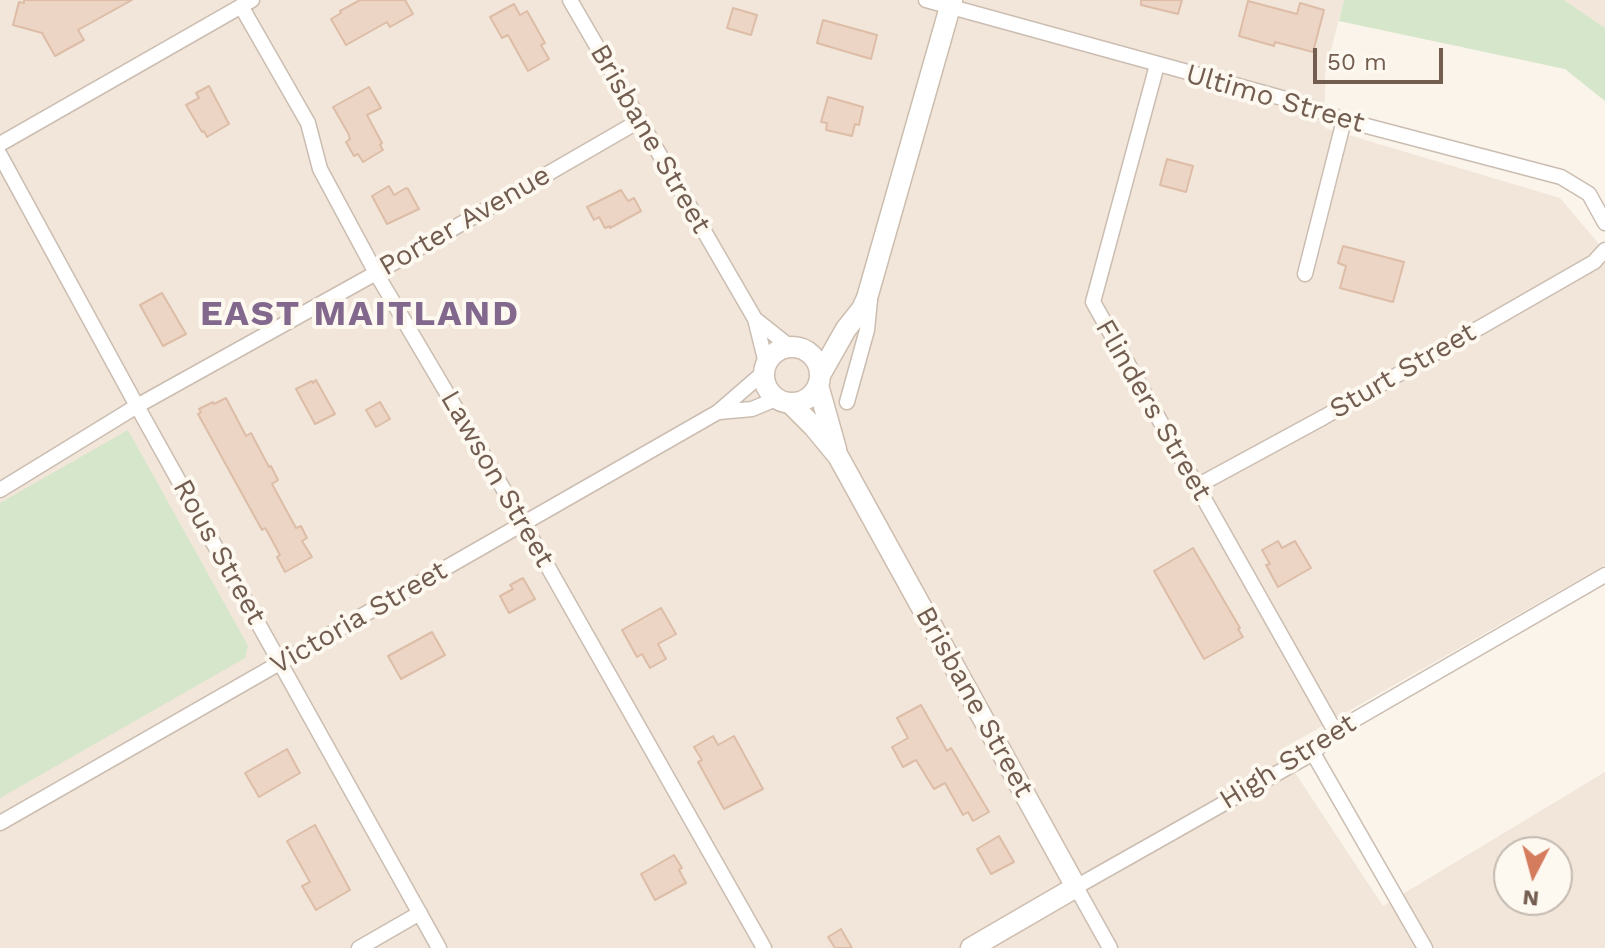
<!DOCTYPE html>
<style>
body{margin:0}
#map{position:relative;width:1605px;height:948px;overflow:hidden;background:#faf4ea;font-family:"Work Sans",sans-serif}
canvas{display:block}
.north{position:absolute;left:1493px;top:836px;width:80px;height:80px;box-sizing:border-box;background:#fdf8f0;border:2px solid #c5bab0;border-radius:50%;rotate:186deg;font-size:22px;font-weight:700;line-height:32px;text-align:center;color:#725d50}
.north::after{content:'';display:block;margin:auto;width:28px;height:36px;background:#d57b5e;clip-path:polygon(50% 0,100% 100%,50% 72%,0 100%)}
.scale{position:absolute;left:1313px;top:48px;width:130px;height:36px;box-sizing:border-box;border:4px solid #725d50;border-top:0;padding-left:10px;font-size:24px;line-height:28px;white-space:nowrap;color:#725d50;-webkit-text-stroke:6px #fdf8f0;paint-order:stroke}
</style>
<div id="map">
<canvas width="1605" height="948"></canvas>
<div class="north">N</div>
<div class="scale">50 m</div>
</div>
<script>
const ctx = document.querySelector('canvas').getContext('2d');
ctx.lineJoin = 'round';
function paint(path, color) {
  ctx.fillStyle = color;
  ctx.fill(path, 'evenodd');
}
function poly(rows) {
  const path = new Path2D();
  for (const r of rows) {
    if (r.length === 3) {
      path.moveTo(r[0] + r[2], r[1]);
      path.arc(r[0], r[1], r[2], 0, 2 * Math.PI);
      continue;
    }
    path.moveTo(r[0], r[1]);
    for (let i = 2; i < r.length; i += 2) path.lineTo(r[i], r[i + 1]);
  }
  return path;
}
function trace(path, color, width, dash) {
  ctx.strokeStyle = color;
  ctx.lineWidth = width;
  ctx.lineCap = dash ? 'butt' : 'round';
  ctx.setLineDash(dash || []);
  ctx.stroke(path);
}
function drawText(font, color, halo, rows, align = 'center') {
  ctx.font = font + ' "Work Sans",sans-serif';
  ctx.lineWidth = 8;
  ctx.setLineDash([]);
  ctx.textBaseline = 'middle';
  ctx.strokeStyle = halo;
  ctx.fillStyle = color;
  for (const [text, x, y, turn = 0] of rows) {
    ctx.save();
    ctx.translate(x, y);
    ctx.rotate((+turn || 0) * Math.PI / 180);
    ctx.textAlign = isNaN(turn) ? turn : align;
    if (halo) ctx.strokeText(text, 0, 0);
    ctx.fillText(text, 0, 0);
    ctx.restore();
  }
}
paint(poly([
 [0,0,1344,0,1325,73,1325,128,1560,198,1605,251,1605,565,1280,750,1383,906,1605,772,1605,948,0,948],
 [1509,852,1557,852,1557,900,1509,900],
 [1564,0,1605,0,1605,28]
]), '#f1e6d9');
paint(poly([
 [1344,0,1564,0,1605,28,1605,101,1565,69,1339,21],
 [128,430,248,646,245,658,0,798,0,503]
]), '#d5e6ca');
const building = poly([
 [24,0,132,0,78,30,84,40,55,56,42,33,13,25,19,2,24,3,24,0],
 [360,0,405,0,413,14,390,27,387,22,346,45,331,19,341,13,340,11,360,0],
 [1141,0,1182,0,1178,14,1141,5,1141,0],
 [1248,1,1297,14,1300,3,1324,10,1313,52,1275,42,1274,46,1239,36,1248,1],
 [514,4,520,15,527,11,545,43,541,45,549,59,528,71,508,35,502,38,490,17,514,4],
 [733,8,757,15,751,35,727,28,733,8],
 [823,20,877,35,871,59,817,43,823,20],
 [209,86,229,124,207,137,204,131,202,132,186,105,199,98,196,93,209,86],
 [369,87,381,108,367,115,382,143,380,145,383,150,363,162,358,154,354,156,346,142,350,139,348,133,333,107,369,87],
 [828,97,863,107,859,125,855,124,852,136,826,130,827,123,821,122,828,97],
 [1167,159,1193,166,1186,192,1160,185,1167,159],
 [389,186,394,195,406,188,408,189,419,209,387,224,372,196,389,186],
 [621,190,628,201,634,198,641,211,610,228,610,226,605,228,599,217,594,220,587,207,621,190],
 [1343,246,1404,262,1393,302,1340,288,1346,266,1338,263,1343,246],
 [162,293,186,334,163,346,140,305,162,293],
 [316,380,335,414,315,424,296,389,312,381,313,383,316,380],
 [226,398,246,436,251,433,269,467,271,466,278,480,272,484,296,528,301,526,307,538,302,541,312,557,285,572,277,557,280,555,267,531,265,528,262,530,198,414,201,412,199,409,213,402,214,404,226,398],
 [380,402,390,419,376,427,366,410,380,402],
 [1278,541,1282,548,1295,541,1311,568,1278,587,1266,565,1270,564,1262,550,1278,541],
 [1193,548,1240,628,1238,629,1243,637,1204,659,1154,571,1193,548],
 [523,578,535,599,509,613,500,596,513,589,510,585,523,578],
 [661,608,676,634,658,644,666,659,650,668,642,654,637,657,622,630,661,608],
 [432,632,445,655,401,679,388,656,432,632],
 [921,705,947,751,951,748,989,812,973,821,968,812,963,815,945,783,934,789,916,760,903,767,892,747,908,738,897,718,921,705],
 [713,736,718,745,734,736,763,789,724,809,698,762,702,760,694,747,713,736],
 [287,749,300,773,259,797,245,773,287,749],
 [315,825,350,890,316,910,302,886,310,882,287,841,315,825],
 [999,836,1014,862,991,874,977,849,999,836],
 [674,855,682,868,679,870,686,883,655,900,641,874,674,855],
 [841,929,852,948,835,948,828,937,841,929]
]);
paint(building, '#ecd5c5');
trace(building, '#ddbda7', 2);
const minor = poly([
 [570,0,755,319,766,363],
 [926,0,1293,101,1344,120,1561,177,1589,194,1605,223],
 [241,6,308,123,320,169,376,273,514,507,764,948],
 [1157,65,1093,302,1335,731],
 [0,144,252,0],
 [0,155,137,406,439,948],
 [1305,274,1344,120],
 [755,319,789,346],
 [847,402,867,330,870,300],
 [719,412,752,409,776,399],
 [1197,486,1324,417,1594,262,1605,250],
 [0,490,137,406,376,273,639,121],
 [1313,753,1425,948],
 [0,823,718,412,763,373],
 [359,948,420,913],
 [1110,948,1076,887,1313,753,1335,731,1605,575]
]);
const secondary = poly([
 [792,375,28],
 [820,375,846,329,862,309,867,298,952,0],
 [818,385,836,449],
 [790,403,814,427,838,456,1076,887,971,948]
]);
trace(minor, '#cbbdb1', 17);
trace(secondary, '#cdbdaf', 23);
trace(minor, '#fff', 14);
trace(secondary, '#fff', 20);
drawText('28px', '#725d50', '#fdf8f0', [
 ["Ultimo Street",1275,99,16],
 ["Brisbane Street",650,139,60],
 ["Porter Avenue",465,221,-30],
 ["Sturt Street",1403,371,-30],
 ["Flinders Street",1153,410,60],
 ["Lawson Street",497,479,60],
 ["Rous Street",219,552,61],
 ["Victoria Street",359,618,-30],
 ["Brisbane Street",974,702,61],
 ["High Street",1288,762,-32]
]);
ctx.letterSpacing = '2px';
drawText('bold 36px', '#82688d', '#fdf8f0', [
 ["EAST MAITLAND",360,314]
]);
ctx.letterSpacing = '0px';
</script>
